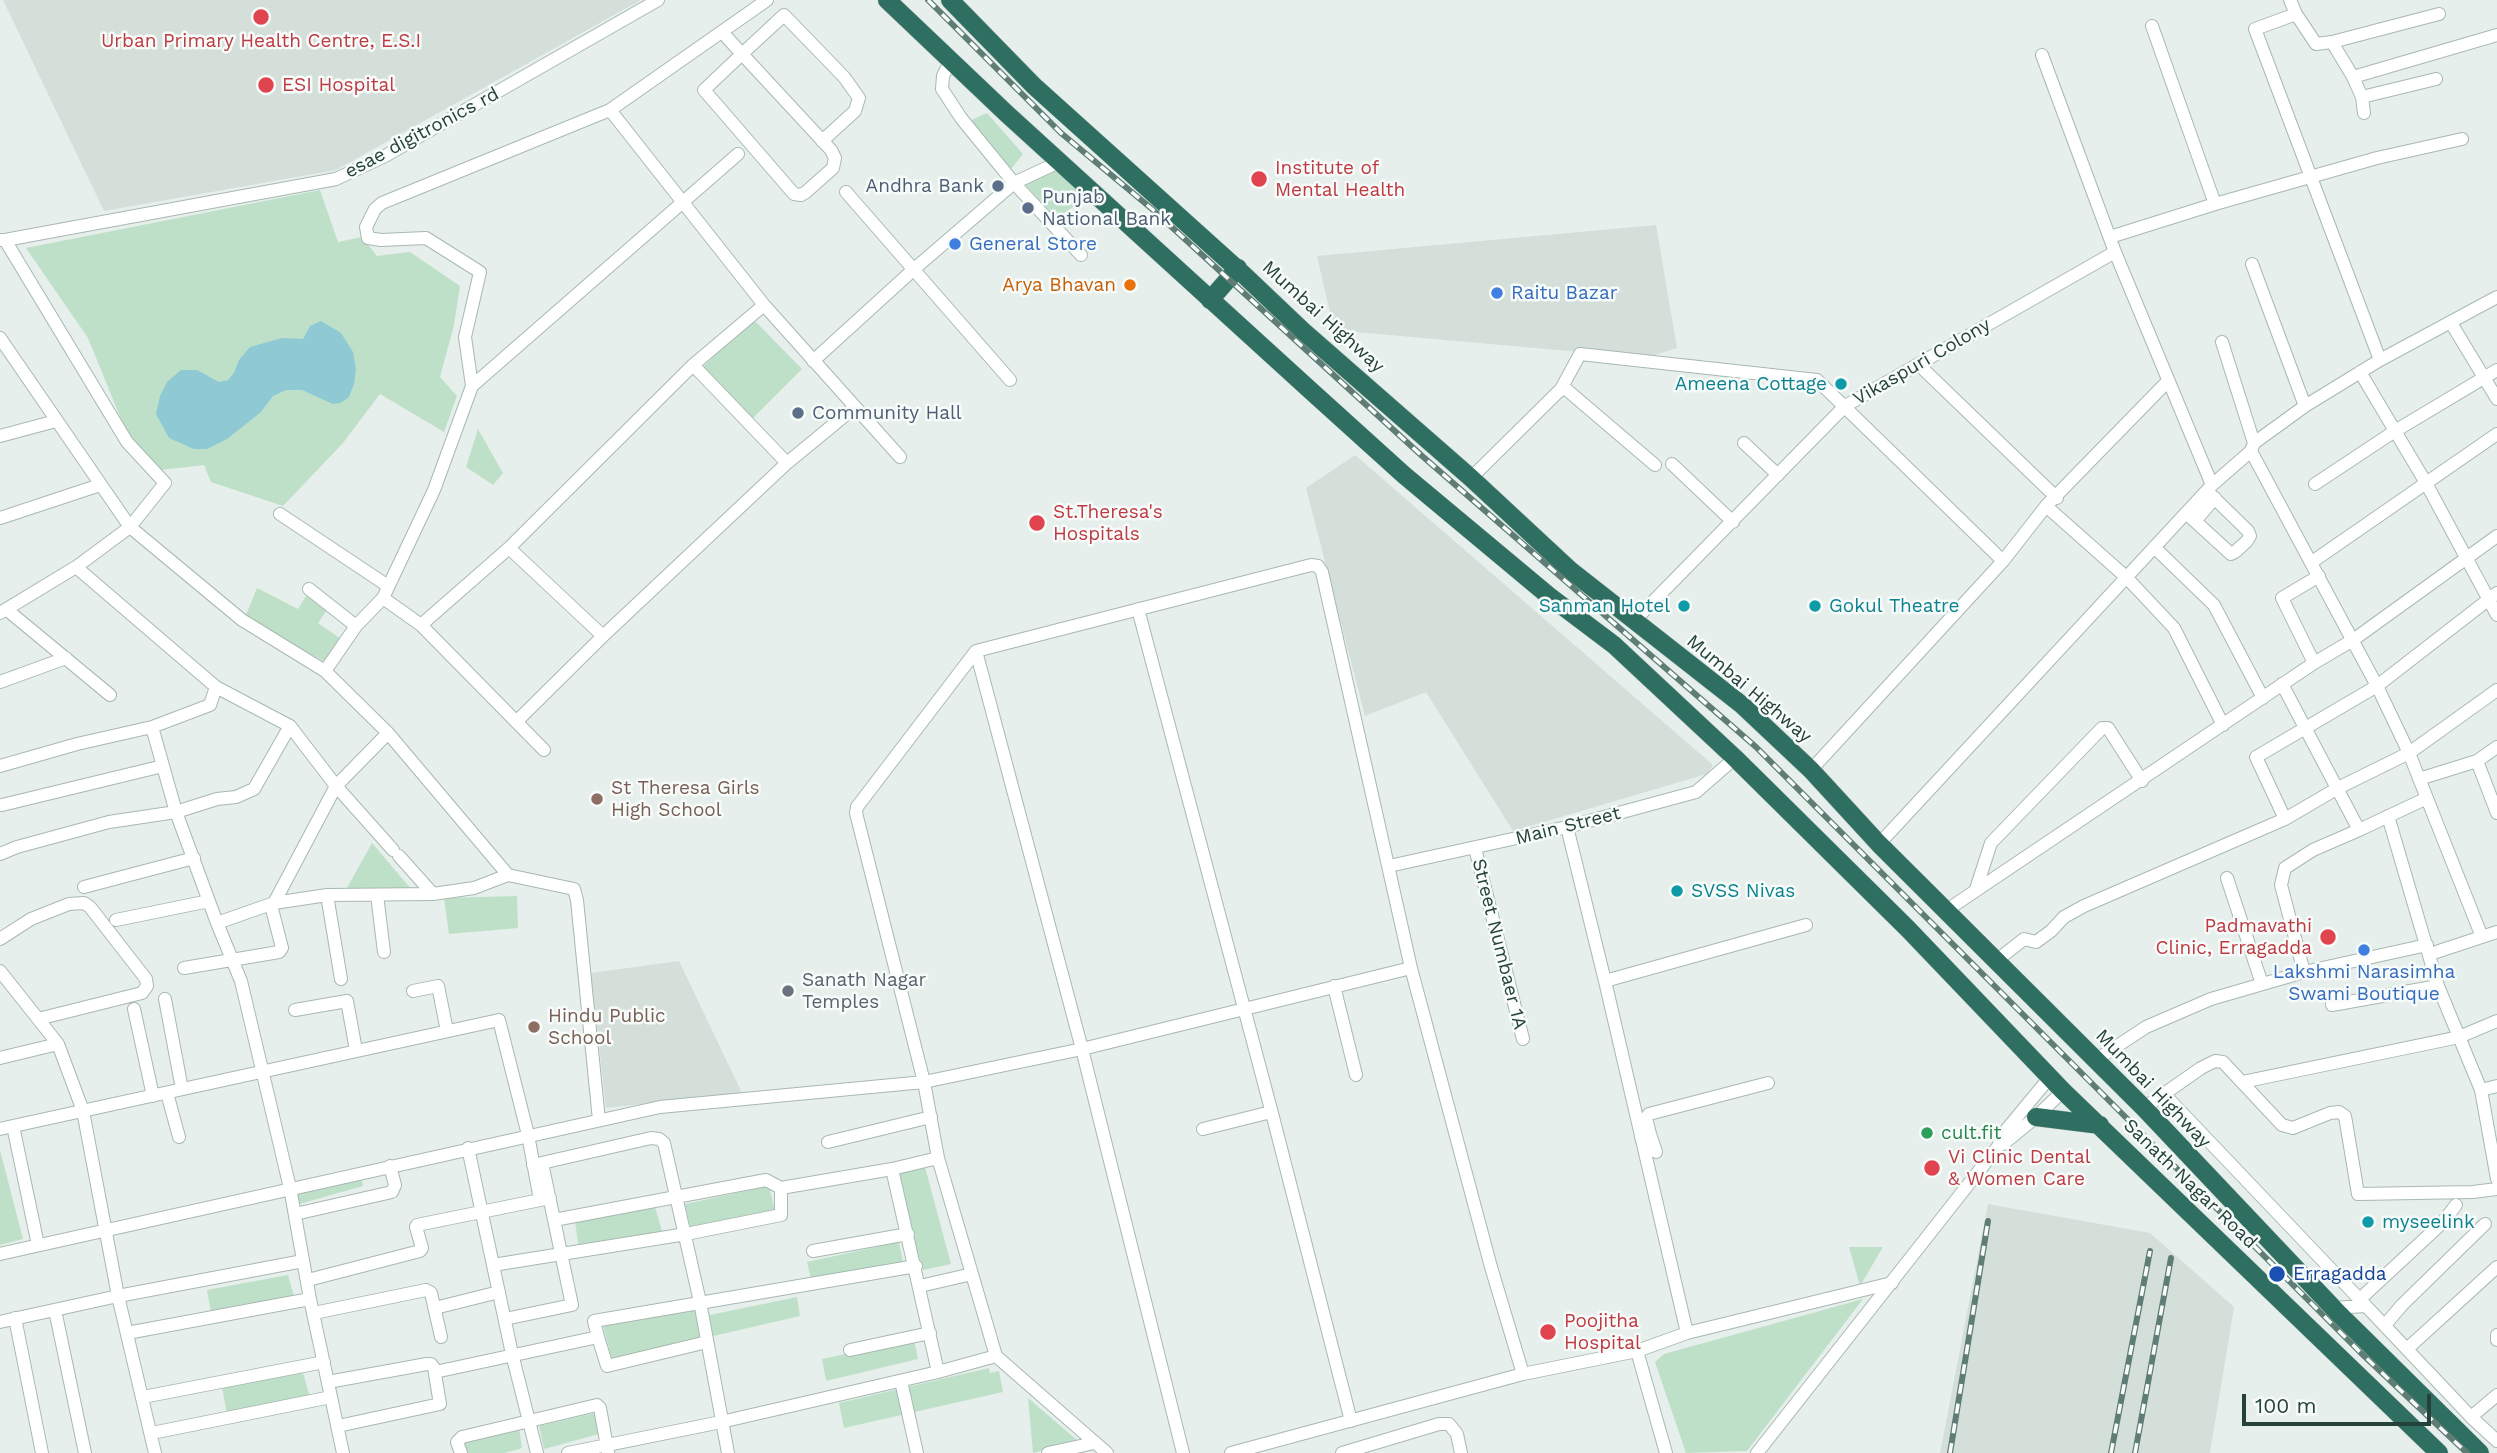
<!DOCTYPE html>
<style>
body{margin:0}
#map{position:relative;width:2497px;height:1453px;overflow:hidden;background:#e6efeb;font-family:"Work Sans",sans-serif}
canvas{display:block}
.scale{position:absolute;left:2242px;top:1394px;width:189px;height:32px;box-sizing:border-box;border:4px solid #24423a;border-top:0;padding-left:9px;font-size:21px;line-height:24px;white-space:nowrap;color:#24423a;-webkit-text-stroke:5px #f7fbf9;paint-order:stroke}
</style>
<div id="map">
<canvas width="2497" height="1453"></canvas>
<div class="scale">100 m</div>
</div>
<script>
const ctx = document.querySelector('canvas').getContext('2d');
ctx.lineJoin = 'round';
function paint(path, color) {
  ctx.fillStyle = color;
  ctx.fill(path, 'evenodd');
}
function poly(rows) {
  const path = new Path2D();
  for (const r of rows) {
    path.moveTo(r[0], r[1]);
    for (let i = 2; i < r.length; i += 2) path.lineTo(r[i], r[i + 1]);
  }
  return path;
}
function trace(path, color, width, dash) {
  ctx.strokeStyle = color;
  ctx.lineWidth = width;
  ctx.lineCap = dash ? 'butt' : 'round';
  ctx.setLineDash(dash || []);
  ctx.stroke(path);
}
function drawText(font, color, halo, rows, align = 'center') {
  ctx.font = font + ' "Work Sans",sans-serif';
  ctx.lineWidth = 5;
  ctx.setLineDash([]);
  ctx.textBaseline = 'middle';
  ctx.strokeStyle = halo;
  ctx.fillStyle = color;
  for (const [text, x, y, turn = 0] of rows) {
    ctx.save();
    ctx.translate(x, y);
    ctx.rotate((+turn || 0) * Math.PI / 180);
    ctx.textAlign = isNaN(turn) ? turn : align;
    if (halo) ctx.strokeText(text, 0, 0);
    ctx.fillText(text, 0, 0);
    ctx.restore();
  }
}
paint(poly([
 [3,0,641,0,336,170,104,211],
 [1656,225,1677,348,1646,358,1334,330,1317,256],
 [1355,455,1713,765,1707,774,1513,831,1426,692,1365,716,1306,488],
 [679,961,742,1093,606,1108,591,973],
 [1988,1204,2150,1233,2234,1307,2210,1453,1940,1453]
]), '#d4dfda');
paint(poly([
 [987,113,1023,154,1011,169,967,122],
 [1058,169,1086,199,1056,218,1025,184],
 [320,190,338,242,362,237,377,256,410,252,460,286,454,325,440,377,457,396,444,432,380,394,343,443,283,506,211,482,204,465,161,470,129,439,88,338,26,248],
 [752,318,802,369,751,420,702,368],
 [478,429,503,473,493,485,466,467],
 [257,588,298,609,306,596,327,610,318,623,341,639,327,663,245,617],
 [372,843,412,890,347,888],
 [517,896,518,928,449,934,444,898],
 [0,1150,23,1239,0,1245],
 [925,1167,951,1264,923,1270,895,1174],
 [361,1177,363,1186,289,1207,286,1193],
 [769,1186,775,1211,691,1230,685,1204],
 [655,1207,662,1231,579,1249,575,1222],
 [899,1242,903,1262,812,1283,807,1262],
 [1849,1247,1883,1247,1860,1286],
 [288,1275,295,1300,212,1318,207,1290],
 [797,1297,800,1316,709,1337,705,1316],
 [1863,1299,1747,1451,1686,1453,1655,1362,1664,1354],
 [696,1310,701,1341,612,1359,603,1326],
 [914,1340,918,1359,826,1381,822,1359],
 [989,1368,990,1373,999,1371,1003,1392,844,1428,839,1403],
 [303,1373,310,1397,227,1414,222,1387],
 [1028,1398,1078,1441,1033,1453],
 [595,1413,599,1434,544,1449,539,1426],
 [519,1427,522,1448,505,1453,465,1453,462,1440]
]), '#bfe0c8');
paint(poly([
 [321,321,341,333,353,352,356,369,354,384,349,397,340,403,333,404,302,390,286,390,273,396,261,412,227,439,207,449,194,449,169,438,156,414,160,396,167,382,181,370,197,370,219,382,228,380,234,373,239,360,250,347,282,338,303,339,310,326]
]), '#8ec9d4');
const minor = poly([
 [2290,0,2296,14,2316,44,2332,42,2353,77,2362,97,2364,113],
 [2296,14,2255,29,2380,360],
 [2152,26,2215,204],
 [722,32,742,54,831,150,835,158,833,168,806,192,801,195,794,194,704,90,742,54,784,15,844,77,859,98,855,111,822,141],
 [2332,42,2439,14],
 [2042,55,2115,252,2212,485],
 [951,60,943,76,942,89,961,118,1014,183,1081,255],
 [2353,77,2497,35],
 [2362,97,2436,79],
 [610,110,764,305,900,457],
 [846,192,1010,380],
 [2110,237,2215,204,2377,158,2462,139],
 [0,240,5,240,336,179,385,156,658,0],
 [2252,264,2305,406],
 [2451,323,2497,399],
 [0,338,130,527,242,620,325,671,388,733,508,875],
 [2222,342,2254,443],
 [813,361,913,270,1014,183,1059,162],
 [693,365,787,463],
 [1919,365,2057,498],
 [2360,372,2426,483,2497,615],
 [472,386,465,337,480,272,426,238,381,240,368,238,366,227,375,209,382,203,610,110,767,0],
 [1561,389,1580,354,1817,380,2003,561],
 [0,436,56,421],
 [1744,443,1778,475],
 [2251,451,2377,686,2409,753,2482,937],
 [1672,464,1733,522],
 [1471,478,1561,389,1567,390,1655,465],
 [2315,484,2395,431,2497,370],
 [2046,506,2126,577,2174,628,2223,725],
 [2186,513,2231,554,2235,552,2247,541,2250,536,2248,531,2207,491],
 [280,514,388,586],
 [0,518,100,485],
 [2195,521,2215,498],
 [2154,547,2214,605,2263,698],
 [509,548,603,636],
 [2312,562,2497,434],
 [76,567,216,687,290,726,336,786,393,850],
 [309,589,356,626],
 [383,598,421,625,544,750],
 [6,609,110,695],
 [1138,609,1273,1117,1351,1421],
 [0,613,76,567,130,527,165,483,127,442,5,240],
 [1634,621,1845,406,2115,252],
 [421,625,509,548,693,365,764,305],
 [976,651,1082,1049,1183,1453],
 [2314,663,2282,598,2319,576],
 [325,671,356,626,383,598,434,490,472,386,738,154],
 [0,682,66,658],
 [2282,684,2359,830,2425,799],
 [516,722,603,636,787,463,855,407],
 [152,727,176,812,217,923,241,981,290,1188,310,1299,343,1453],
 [2477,761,2497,813],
 [0,766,77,744,152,727,210,705,216,687],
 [1811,770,2003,561,2046,506,2167,382],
 [2419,779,2477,761,2497,747],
 [2,805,163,766],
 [2388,816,2438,986,2481,1090,2497,1179],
 [2285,819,2256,757,2377,686,2497,593],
 [1567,827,1605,981,1687,1333],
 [1879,844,2212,485,2251,451,2254,443,2305,406,2380,360,2497,297],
 [1475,848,1523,1039],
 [0,854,17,847,109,822,176,812,217,799,236,797,254,789,290,726],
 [399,856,433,894],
 [1389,866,1567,827,1696,792,1735,758],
 [2227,878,2262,984],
 [84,887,194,858],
 [1976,889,1991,843,2102,728,2108,728,2142,781],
 [327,895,341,979],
 [377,895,384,952],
 [274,903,336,786,388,733],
 [1947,910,2314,663,2353,640,2497,536],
 [116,920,209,901],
 [217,923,274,903,327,895,433,894,474,888,508,875,574,889,577,900,599,1120],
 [0,939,31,919,69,904,84,903,90,907,146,979,147,986,142,993,38,1019],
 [2430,954,2497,932],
 [1996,961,2024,939,2036,942,2051,931,2064,917,2084,906,2285,819,2338,788,2409,753,2497,690],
 [184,968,279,952,282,948,271,905],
 [0,971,58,1044,83,1111,118,1296,155,1453],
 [2304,972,2281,885,2285,868,2313,850,2359,830],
 [1605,981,1806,925],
 [1334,986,1356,1075],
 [413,991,438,986,447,1031],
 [165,999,182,1089],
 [2332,1005,2438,986],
 [134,1009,153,1096],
 [295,1010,347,1001,356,1050],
 [0,1058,58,1044],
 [2096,1060,2146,1027,2211,999,2304,972,2427,945],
 [2242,1082,2459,1037,2497,1021],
 [2481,1090,2497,1086],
 [167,1093,179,1137],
 [2164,1094,2366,1306],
 [2144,1108,2201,1068,2215,1061,2223,1062,2282,1125,2293,1128,2330,1113,2339,1112,2345,1116,2358,1194,2473,1192,2497,1189],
 [13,1126,38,1245],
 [0,1129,499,1020,528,1135,540,1200],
 [1203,1129,1271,1112],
 [1650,1134,1656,1152],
 [1641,1137,1650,1134,1646,1118,1649,1114,1768,1083],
 [828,1142,931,1117],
 [2003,1144,2036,1117,2063,1091],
 [468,1148,512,1354,537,1453],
 [533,1165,651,1138,659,1139,664,1143,700,1302,728,1453],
 [892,1169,938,1372],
 [295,1214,392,1192,395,1185,390,1166],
 [554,1220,766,1180,781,1188,892,1169,938,1158],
 [813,1251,908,1234],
 [0,1254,660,1107,924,1082,1082,1049,1411,968],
 [493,1265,686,1234,781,1215,781,1188],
 [308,1280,420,1251,422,1248,416,1227,417,1225,550,1198],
 [920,1286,972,1274],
 [2360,1299,2443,1222,2456,1205],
 [435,1308,499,1292],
 [2332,1308,2366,1306,2471,1417,2497,1441],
 [55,1310,85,1453],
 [314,1313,426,1290,431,1293,441,1337],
 [15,1318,42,1453],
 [505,1319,572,1305,542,1163],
 [0,1322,118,1296,303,1261],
 [2385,1325,2402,1305,2485,1224],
 [127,1333,310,1299],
 [2497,1335,2497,1340],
 [598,1337,607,1366,707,1342],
 [2408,1348,2497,1267],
 [850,1350,930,1333],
 [1637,1351,1666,1453],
 [435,1372,598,1337,594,1321,916,1266],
 [901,1381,917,1453],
 [328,1382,427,1364,431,1364,434,1368,440,1404,338,1426],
 [143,1397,324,1362],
 [2471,1417,2497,1395],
 [152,1433,331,1397],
 [461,1453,457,1442,462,1437,597,1405,600,1408,608,1452],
 [568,1453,721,1422,938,1372,996,1356],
 [1048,1453,1094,1443],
 [1107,1453,996,1356,938,1158,924,1082,856,813,857,807,976,651,1311,565,1318,566,1322,572,1411,968,1491,1267,1523,1374],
 [1231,1453,1523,1374,1637,1351,1687,1333,1892,1283],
 [1342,1453,1439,1424,1449,1424,1457,1434,1461,1453],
 [1757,1453,1997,1148,2007,1129,2050,1077]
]);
const highway = poly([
 [887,0,1007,114,1310,390,1404,475,1549,596,1614,645,1735,758,1908,929,2063,1091,2439,1453],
 [950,0,1034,86,1244,275,1303,331,1471,478,1570,570,1742,705,1811,770,1879,844,2144,1108,2339,1314,2480,1453],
 [1210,300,1238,268],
 [2036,1117,2100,1125]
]);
trace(minor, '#a8b8b2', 14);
trace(highway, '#c2cac8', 19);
trace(minor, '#fff', 12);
trace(highway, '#2f6f62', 18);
const rail = poly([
 [928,0,1061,133,1152,209,1421,455,1756,747,2361,1353,2467,1453],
 [1950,1453,1988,1221],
 [2111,1453,2150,1251],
 [2135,1453,2171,1258]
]);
trace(rail, '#5f7d75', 6);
trace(rail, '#f7fbf9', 3.5, [10]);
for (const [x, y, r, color] of [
 [261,17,9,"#e0444e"],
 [266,85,9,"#e0444e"],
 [1259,179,9,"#e0444e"],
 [998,186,7,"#5c6f8a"],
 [1028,208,7,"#5c6f8a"],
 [955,244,7,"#3f7fe0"],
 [1130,285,7,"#e8710a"],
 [1497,293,7,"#3f7fe0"],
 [1841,384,7,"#0f9aa8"],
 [798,413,7,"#5c6f8a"],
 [1037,523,9,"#e0444e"],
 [1684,606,7,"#0f9aa8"],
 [1815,606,7,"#0f9aa8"],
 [597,799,7,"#8d6e63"],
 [1677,891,7,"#0f9aa8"],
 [2328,937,9,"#e0444e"],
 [2364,950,7,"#3f7fe0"],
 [788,991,7,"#6b7280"],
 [534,1027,7,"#8d6e63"],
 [1927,1133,7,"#2e9e5b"],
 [1932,1168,9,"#e0444e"],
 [2368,1222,7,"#0f9aa8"],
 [2277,1274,9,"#1a4fb4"],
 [1548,1332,9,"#e0444e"]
]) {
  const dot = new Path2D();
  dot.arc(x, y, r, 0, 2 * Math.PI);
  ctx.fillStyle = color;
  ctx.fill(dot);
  trace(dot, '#f7fbf9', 2.5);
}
drawText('19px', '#be3a42', '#f7fbf9', [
 ["Urban Primary Health Centre, E.S.I",261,41,"center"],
 ["ESI Hospital",282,85],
 ["Institute of",1275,168],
 ["Mental Health",1275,190],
 ["St.Theresa's",1053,512],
 ["Hospitals",1053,534],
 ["Padmavathi",2312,926,"right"],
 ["Clinic, Erragadda",2312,948,"right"],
 ["Vi Clinic Dental",1948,1157],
 ["& Women Care",1948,1179],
 ["Poojitha",1564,1321],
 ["Hospital",1564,1343]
], 'left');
drawText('19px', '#24423a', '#f7fbf9', [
 ["esae digitronics rd",422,133,-28],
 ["Mumbai Highway",1323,317,42],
 ["Vikaspuri Colony",1922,362,-30],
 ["Mumbai Highway",1749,689,40],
 ["Main Street",1568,826,-14],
 ["Street Numbaer 1A",1499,944,76],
 ["Mumbai Highway",2153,1089,46],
 ["Sanath Nagar Road",2190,1184,44]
]);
drawText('19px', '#4e5e75', '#f7fbf9', [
 ["Andhra Bank",984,186,"right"],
 ["Punjab",1042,197],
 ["National Bank",1042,219],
 ["Community Hall",812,413]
], 'left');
drawText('19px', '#366cbe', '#f7fbf9', [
 ["General Store",969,244],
 ["Raitu Bazar",1511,293],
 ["Lakshmi Narasimha",2364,972,"center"],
 ["Swami Boutique",2364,994,"center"]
], 'left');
drawText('19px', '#c56008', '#f7fbf9', [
 ["Arya Bhavan",1116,285]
], 'right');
drawText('19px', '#0d838f', '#f7fbf9', [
 ["Ameena Cottage",1827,384,"right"],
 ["Sanman Hotel",1670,606,"right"],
 ["Gokul Theatre",1829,606],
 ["SVSS Nivas",1691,891],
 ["myseelink",2382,1222]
], 'left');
drawText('19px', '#785e54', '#f7fbf9', [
 ["St Theresa Girls",611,788],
 ["High School",611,810],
 ["Hindu Public",548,1016],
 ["School",548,1038]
], 'left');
drawText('19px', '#5b616d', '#f7fbf9', [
 ["Sanath Nagar",802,980],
 ["Temples",802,1002]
], 'left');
drawText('19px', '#27864d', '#f7fbf9', [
 ["cult.fit",1941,1133]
], 'left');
drawText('19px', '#164399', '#f7fbf9', [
 ["Erragadda",2293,1274]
], 'left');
</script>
